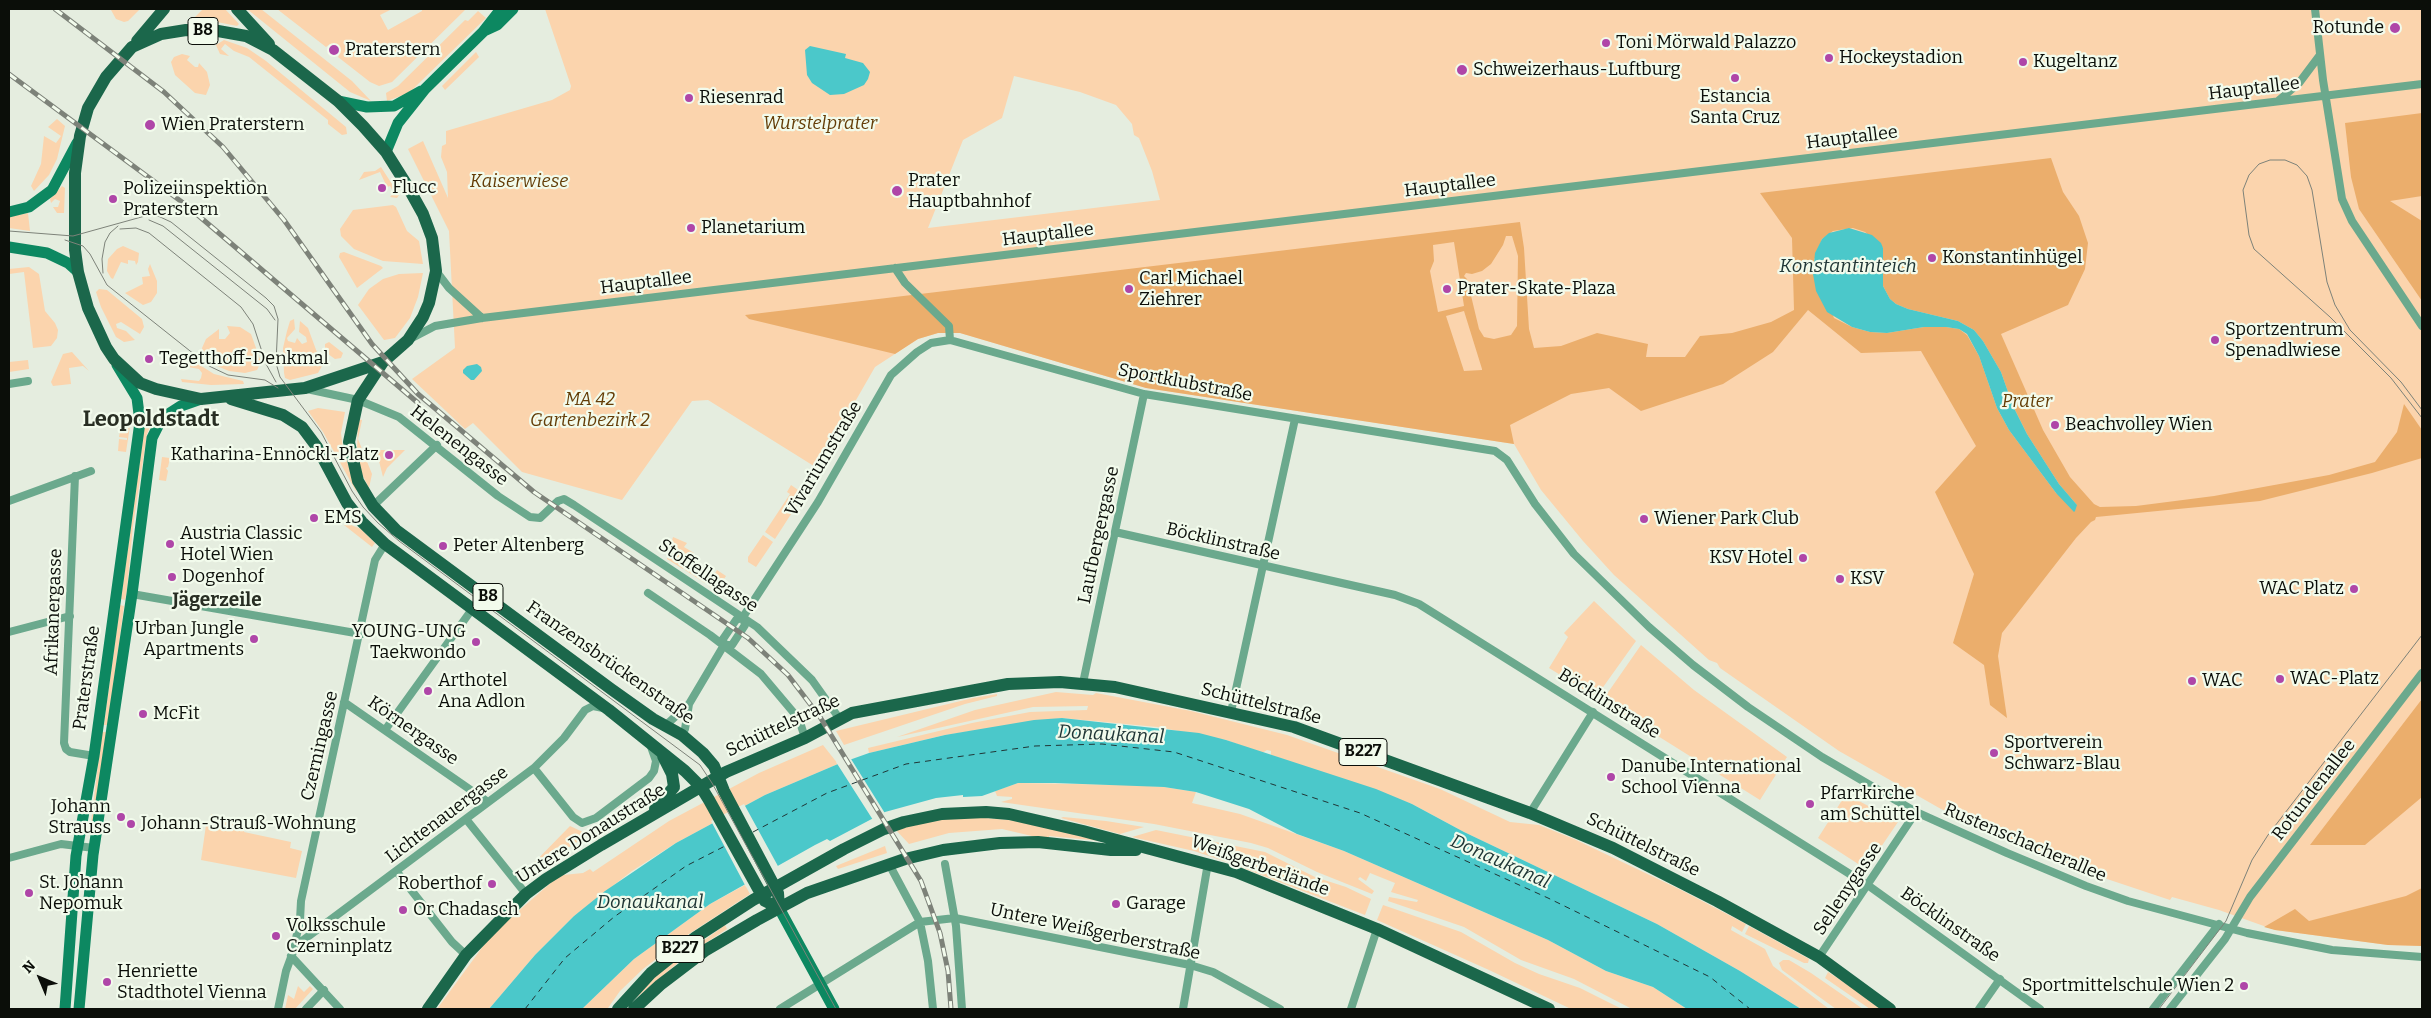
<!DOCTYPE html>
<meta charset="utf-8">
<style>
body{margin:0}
#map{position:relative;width:2431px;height:1018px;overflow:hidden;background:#e5eddf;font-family:Bitter,serif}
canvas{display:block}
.frame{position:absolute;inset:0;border:10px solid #0b0e09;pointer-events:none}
.north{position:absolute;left:15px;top:953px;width:50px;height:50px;-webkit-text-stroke:4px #f2fbec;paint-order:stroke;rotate:315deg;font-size:14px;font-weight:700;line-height:20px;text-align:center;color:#0b0e09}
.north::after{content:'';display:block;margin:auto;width:18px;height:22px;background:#0b0e09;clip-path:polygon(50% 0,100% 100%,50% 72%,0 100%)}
</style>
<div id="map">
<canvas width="2431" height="1018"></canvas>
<div class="frame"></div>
<div class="north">N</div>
</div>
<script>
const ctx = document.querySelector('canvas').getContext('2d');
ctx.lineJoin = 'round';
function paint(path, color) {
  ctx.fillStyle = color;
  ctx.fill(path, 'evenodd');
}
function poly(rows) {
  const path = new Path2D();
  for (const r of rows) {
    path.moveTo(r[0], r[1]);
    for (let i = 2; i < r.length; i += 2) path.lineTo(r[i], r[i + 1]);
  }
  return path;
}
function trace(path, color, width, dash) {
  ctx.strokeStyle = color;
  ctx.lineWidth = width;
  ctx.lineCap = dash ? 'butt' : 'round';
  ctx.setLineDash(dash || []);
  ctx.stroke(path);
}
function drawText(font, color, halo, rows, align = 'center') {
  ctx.font = font + ' Bitter,serif';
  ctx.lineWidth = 4.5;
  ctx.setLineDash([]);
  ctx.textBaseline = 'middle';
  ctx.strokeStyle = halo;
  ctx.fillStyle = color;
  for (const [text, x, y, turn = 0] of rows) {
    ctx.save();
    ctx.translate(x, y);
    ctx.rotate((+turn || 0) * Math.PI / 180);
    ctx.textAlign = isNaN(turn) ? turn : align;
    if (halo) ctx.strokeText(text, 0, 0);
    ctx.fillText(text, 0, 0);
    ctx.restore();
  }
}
paint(poly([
 [140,9,128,21,124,22,116,19,111,10],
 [203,9,225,9,239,24,237,26,217,22,191,21],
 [247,9,261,9,352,81,371,101,350,92],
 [277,9,392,9,380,15,388,30,422,11,422,9,466,9,392,82,379,86,370,82,338,57,340,53,337,47,330,44,326,47],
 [545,9,2422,9,2422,946,2388,945,2275,930,2219,910,2172,897,2170,900,2071,867,1941,809,1839,751,1720,668,1717,663,1709,660,1614,575,1583,541,1541,490,1514,444,1146,388,960,333,938,333,918,339,875,367,817,468,708,400,692,401,622,500,522,472,473,423,465,429,412,379,455,348,449,231,408,149,423,141,448,198,447,172,441,157,442,146,446,144,446,131,552,100,570,90,571,86],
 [1014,76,1080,92,1116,105,1132,124,1134,135,1139,138,1152,171,1160,200,928,228,963,140,1002,118],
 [478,11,486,18,413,89,406,94,387,101,386,93,398,86,465,20,468,21],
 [224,40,247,48,266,61,346,127,347,134,342,135,328,124,328,120,249,57,234,51,225,44,221,49,229,56,220,54,216,45],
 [476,52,479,57,445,90,442,86],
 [182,54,190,56,187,60,195,67,198,67,199,63,207,72,210,85,206,95,195,93,175,75,171,62,174,57],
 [57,119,65,126,57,159,49,175,34,191,31,186,41,164,44,136,56,143,61,136,48,127],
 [381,167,399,195,397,198,390,197,394,193,390,186,387,187,380,172,359,180,364,172,375,171],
 [62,186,65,188,64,213,57,213,53,207,58,207,60,201,55,199,51,203,50,199],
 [393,205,396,207,407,231,419,241,423,264,383,261,354,249,341,236,340,229,353,210],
 [28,213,30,231,9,228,9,217],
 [123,246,139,253,138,262,136,265,135,261,128,260,128,264,121,262,113,279,111,278,107,271,108,259,117,249],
 [344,252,381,266,383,268,357,288,339,257,340,253],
 [150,264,157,281,157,293,151,302,143,305,125,293,143,284,142,277,150,276,148,269],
 [29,267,39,274,45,311,55,323,58,330,57,338,51,346,33,348,24,272,9,274,9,269],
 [423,273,418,297,410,318,395,338,384,340,358,305,369,289,383,279,399,274],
 [99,289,107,290,142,319,144,327,140,334,121,322,116,324,117,328,126,331,135,340,124,342,116,337,101,307,96,292],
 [294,319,295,329,287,338,288,341,295,343,297,338,302,344,307,342,306,337,299,332,300,321,308,328,322,366,318,373,290,380,285,378,284,373,283,348,287,331,290,321],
 [227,326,240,327,251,334,261,362,257,370,245,373,229,371,212,364,204,357,202,348,206,339,219,329,219,339,225,339,230,333],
 [329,342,343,353,341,358,335,359,328,354,325,348,325,344],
 [72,352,89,371,83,366,69,368,71,384,53,386,51,382,63,354],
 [28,360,29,369,9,372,9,362],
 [195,362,214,374,243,381,244,384,211,385,182,382,181,379,199,381,201,378,202,373,199,369,188,367,189,364],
 [318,408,345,412,341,433,343,449,357,493,323,432,308,411],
 [146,416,153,417,153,419,147,434,133,526,127,589,125,600,121,599],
 [358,419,362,420,358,439,372,474,369,488,360,470,357,452],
 [121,425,130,426,126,452,118,451,119,439,127,440,127,438,119,437],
 [379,450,405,450,387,468,383,477,377,453],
 [162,457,170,458,168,467,166,468,168,471,166,481,159,480],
 [791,485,804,494,775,539,765,532,790,494,787,492],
 [346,523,361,529,375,543,372,547,344,525],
 [763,535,773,542,756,567,748,562,748,557],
 [673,537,687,543,684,547,694,553,683,569,667,559],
 [690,563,702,574,704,572,710,576,705,583,685,570],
 [717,570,726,576,716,591,708,585],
 [1594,601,1636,641,1596,697,1549,668,1568,637,1564,633],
 [120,605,124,606,108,725,104,725],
 [1641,645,1694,690,1787,757,1760,800,1602,701],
 [1056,692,1093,695,1096,693,1191,711,1287,735,1440,789,1510,822,1539,825,1574,839,1681,890,1746,924,1742,932,1732,926,1731,930,1765,949,1773,966,1829,1009,1801,1009,1740,971,1657,924,1464,832,1412,804,1271,755,1271,751,1267,750,1262,753,1226,740,1157,727,1062,718,945,735,869,753,868,748,972,723,1030,712,1087,710,1088,706,1033,707,897,737,975,710],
 [997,694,997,696,965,704,844,745,836,731,973,698],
 [102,732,106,732,94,822,91,822],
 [823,745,838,764,765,795,676,843,632,871,574,916,535,955,489,1009,437,1009,492,934,553,881,563,875,583,873,590,869,593,872,669,821,759,773],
 [1018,783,1131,785,1164,787,1196,792,1192,803,1240,814,1344,851,1548,940,1606,971,1653,987,1687,1009,1632,1009,1574,979,1521,960,1464,927,1388,901,1389,897,1417,902,1418,900,1391,892,1395,883,1370,873,1366,881,1360,877,1358,879,1374,891,1372,894,1317,872,1268,848,1251,843,1154,824,1001,802,1012,799,1012,797,997,796,995,791],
 [1846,794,1898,822,1866,869,1818,838],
 [211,814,246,821,244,832,291,842,290,848,302,851,296,878,201,860,206,825,209,826],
 [1063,817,1106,821,1144,827,1120,834,1061,818],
 [946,818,985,818,1019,821,1101,841,1049,836,1049,840,1002,829,949,833,909,844,895,829],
 [570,826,585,833,585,837,527,874,525,872],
 [1156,830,1265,852,1315,877,1346,887,1371,899,1365,915,1233,864,1194,851,1132,837],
 [885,846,887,853,838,869,836,866],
 [745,885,750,894,689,934,643,969,620,991,608,1008,582,1009,634,959,710,904],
 [1383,905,1461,932,1515,963,1539,974,1580,988,1622,1009,1571,1009,1489,970,1377,920],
 [725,925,727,929,686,956,635,999,655,976],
 [1749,926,1809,959,1808,963,1804,963,1745,934],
 [1783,960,1789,960,1811,973,1863,1009,1836,1009,1782,970,1779,963],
 [1828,972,1854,989,1880,1009,1870,1009,1825,978],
 [298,986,304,992,310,986,313,989,295,1009,285,1009,288,995,294,999]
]), '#fbd4ad');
paint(poly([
 [2422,113,2422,196,2390,201,2422,221,2422,301,2359,209,2351,177,2345,123],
 [2051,158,2063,192,2079,216,2088,243,2085,269,2068,305,2001,334,2043,430,2070,477,2094,504,2100,507,2136,506,2214,496,2329,475,2375,462,2397,432,2404,404,2422,430,2422,458,2372,473,2260,501,2096,517,2095,520,2091,522,2076,538,2002,633,1998,656,2007,718,1990,705,1984,665,1953,643,1974,574,1935,492,1976,446,1921,351,1861,353,1808,310,1773,352,1723,384,1641,411,1609,388,1571,394,1510,425,1514,444,1146,388,960,333,938,333,918,339,895,354,749,319,745,315,1520,222,1524,248,1529,329,1534,348,1561,346,1597,333,1648,344,1646,357,1685,357,1700,336,1732,333,1771,322,1794,310,1792,238,1760,193],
 [1853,228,1865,232,1883,248,1883,286,1890,299,1896,304,1908,309,1958,321,1974,330,1983,341,2001,372,2013,406,2027,434,2059,484,2077,505,2056,493,2009,430,1997,408,1979,356,1967,335,1959,329,1946,327,1924,327,1887,333,1870,332,1852,327,1834,318,1813,263,1822,239,1833,231],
 [1506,236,1512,236,1518,256,1517,326,1511,335,1494,339,1484,337,1479,329,1467,279,1464,276,1466,273,1472,274,1482,271,1491,264,1503,245],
 [1454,242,1464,306,1438,312,1430,271,1434,261,1433,245],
 [1464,311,1482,369,1482,370,1464,371,1446,316],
 [2422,699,2422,797,2365,845,2310,845],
 [2422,888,2422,946,2388,945,2275,930,2264,927,2295,909,2309,921,2406,896]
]), '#ebae6c');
paint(poly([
 [810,46,846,54,845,58,863,63,870,72,868,79,864,85,844,94,830,95,812,83,807,75,805,50],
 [1849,228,1872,235,1881,243,1883,248,1883,286,1890,299,1896,304,1908,309,1958,321,1974,330,1983,341,2001,372,2013,406,2027,434,2059,484,2077,505,2075,511,2074,512,2056,493,2009,430,1997,408,1979,356,1967,334,1959,329,1946,327,1924,327,1887,333,1870,332,1852,327,1827,312,1816,291,1813,274,1815,253,1822,239,1829,233],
 [477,364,481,367,482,371,474,380,471,380,463,373,463,370,467,366],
 [1062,718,1199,733,1226,740,1376,789,1412,804,1464,832,1657,924,1740,971,1801,1009,1687,1009,1653,987,1606,971,1548,940,1344,851,1297,834,1249,809,1196,792,1164,787,1055,783,1018,783,982,796,963,797,963,795,936,798,885,812,830,841,827,839,815,845,710,904,634,959,582,1009,489,1009,535,955,574,916,605,891,676,843,765,795,838,764,869,753,945,735,1034,720]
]), '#4bc8ca');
paint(poly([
 [849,757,851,759,886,815,873,820,836,762],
 [744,804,779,868,746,887,711,821]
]), '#e5eddf');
trace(poly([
 [753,832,827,793,906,764,1035,746,1102,744,1174,752,1360,813,1548,898,1710,977,1750,1009],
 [525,1009,565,958,614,917,686,866,727,845]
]), '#203636', 1, [6, 5]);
trace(poly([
 [2315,9,2323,80,2342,199,2352,221,2422,326],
 [2278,101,2299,83,2320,55],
 [895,268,905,283,949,326,950,340],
 [436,271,449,288,482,318],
 [412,338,435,326,482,318,2422,84],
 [9,384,28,381],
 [307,389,358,400,399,417,498,496,530,517,540,518,558,501,564,499,574,505,757,627,812,680,839,718],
 [75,476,64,743,66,749,70,752,94,756],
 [9,501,91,471],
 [373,506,437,445],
 [1115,532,1395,595,1419,604,1869,886,2040,1009],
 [648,593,710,635,761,674,799,719,805,738],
 [132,594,361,634],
 [9,632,70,616],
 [724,645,732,645,745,625,743,617],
 [1083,683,1144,394],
 [344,702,488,802],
 [1231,712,1295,419],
 [665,726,689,704],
 [385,730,483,594],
 [682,735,685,729,689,704,724,645,723,639,736,620,743,617,818,502,891,375,917,352,931,343,950,340,1144,394,1495,451,1507,460,1535,504,1574,554,1649,627,1693,665,1748,707,1822,757,1916,812,2007,853,2086,886,2128,901,2247,933,2332,950,2422,957],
 [534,768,573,817,582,823,596,818,649,778,654,771,656,761,650,744],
 [1530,813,1593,712],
 [466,819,526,894],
 [9,858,61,844,94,848],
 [889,864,920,922,928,961,933,1009],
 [945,864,956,926,962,1009],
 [397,872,452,942,466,955],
 [294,947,534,768,564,738,585,710,593,706,603,708],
 [291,956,340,1009],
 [1819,957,1916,812],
 [278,1009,286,971,293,952,300,920,301,901,375,560,385,544],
 [306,1009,324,990],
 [780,1009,920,922,955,918,1190,965,1213,972,1280,1009],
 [1183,1009,1208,863],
 [1351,1009,1377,929],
 [1979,1009,2000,979],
 [2153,1009,2219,924],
 [2170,1009,2225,939,2250,897,2422,673]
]), '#6ba98d', 8);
trace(poly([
 [484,31,497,25,513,9],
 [338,101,367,107,394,106,421,91],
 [386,152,398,123,425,89,483,32,501,9],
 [9,212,29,207,52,190,77,143],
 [9,247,47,253,68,263,78,272],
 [779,908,834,1009],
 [65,1009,76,856,94,756,140,422,137,398,117,365],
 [79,1009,93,855,132,594,152,438,160,422,167,415,181,406,201,399]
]), '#0d8861', 11);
trace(poly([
 [237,9,269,44],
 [186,30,218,31,246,36,273,50,338,101,363,126,386,152,408,187,423,214,432,238,436,271,429,303,423,317,408,340,383,362,305,388,201,399,156,389,140,383,114,359,106,347,88,308,78,272,75,250,75,173,80,136,88,108,106,77,132,47,161,34,186,30],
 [137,41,164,9],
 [383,362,358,400,349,442,358,481,373,506,396,530,611,689,653,719,682,735,703,753,714,766,724,791,778,893,779,908],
 [231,399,283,415,302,427,317,447,347,503,362,522,385,544,609,710,685,771,701,787,709,800,765,901,779,908],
 [655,809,674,787,672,774,663,756],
 [428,1009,466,955,526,894,546,879,601,845,726,772,805,738,852,713,1008,684,1060,682,1115,687,1294,727,1530,813,1613,848,1717,901,1819,957,1890,1009],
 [618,1009,651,973,696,937,753,900,844,849,884,829,904,822,942,814,986,812,1009,814,1083,831,1236,872,1377,929,1549,1009],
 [634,1009,660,985,706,950,757,920,807,893,905,859,943,850,1000,843,1038,842,1111,850,1136,850]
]), '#1b674b', 12);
trace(poly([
 [149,220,163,226,267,309,275,320],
 [120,229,136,228,149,233,241,307,253,324,266,364,276,382],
 [9,231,73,236,145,216,158,216,171,222,266,298,274,306,278,319,276,363,280,377,321,432,352,491,363,507,378,523,399,541,700,765,712,783,836,1009],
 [65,240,83,246,90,254,107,285,209,366,228,375,265,380,278,388],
 [103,273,102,259,105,242,110,233,118,226],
 [2422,410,2401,382,2350,330,2335,305,2327,282,2312,190,2307,176,2297,165,2285,160,2270,160,2259,164,2249,175,2243,190,2249,235,2254,249,2330,317,2391,378,2422,418],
 [2159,1009,2226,921,2252,860,2268,835,2422,635]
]), '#7d8279', 1);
const rail = poly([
 [55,9,164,92,223,147,284,220,372,344,418,394,534,492,748,638,788,675,820,717,921,881,940,933,948,971,951,1009],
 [9,74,186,205,418,403]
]);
trace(rail, '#7d8279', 5);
trace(rail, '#f2fbec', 3, [9]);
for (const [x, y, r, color] of [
 [2395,28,6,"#af46a8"],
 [1606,43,5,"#af46a8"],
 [334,50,6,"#af46a8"],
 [1829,58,5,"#af46a8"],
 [2023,62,5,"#af46a8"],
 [1462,70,6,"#af46a8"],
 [1735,78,5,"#af46a8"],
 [689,98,5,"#af46a8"],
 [150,125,6,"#af46a8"],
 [382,188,5,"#af46a8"],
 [897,191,6,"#af46a8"],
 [113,199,5,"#af46a8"],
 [691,228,5,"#af46a8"],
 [1932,258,5,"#af46a8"],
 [1129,289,5,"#af46a8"],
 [1447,289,5,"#af46a8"],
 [2215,340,5,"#af46a8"],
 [149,359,5,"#af46a8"],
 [2055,425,5,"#af46a8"],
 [389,455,5,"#af46a8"],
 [314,518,5,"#af46a8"],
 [1644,519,5,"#af46a8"],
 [170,544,5,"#af46a8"],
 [443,546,5,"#af46a8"],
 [1803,558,5,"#af46a8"],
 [172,577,5,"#af46a8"],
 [1840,579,5,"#af46a8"],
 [2354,589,5,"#af46a8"],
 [254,639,5,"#af46a8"],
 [476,642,5,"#af46a8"],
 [2280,679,5,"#af46a8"],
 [2192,681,5,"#af46a8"],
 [428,691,5,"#af46a8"],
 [143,714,5,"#af46a8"],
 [1994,753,5,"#af46a8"],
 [1611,777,5,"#af46a8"],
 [1810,804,5,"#af46a8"],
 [121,817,5,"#af46a8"],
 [131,824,5,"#af46a8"],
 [492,884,5,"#af46a8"],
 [29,893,5,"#af46a8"],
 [1116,904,5,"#af46a8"],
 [403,910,5,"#af46a8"],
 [276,936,5,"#af46a8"],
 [107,982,5,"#af46a8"],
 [2244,986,5,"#af46a8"]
]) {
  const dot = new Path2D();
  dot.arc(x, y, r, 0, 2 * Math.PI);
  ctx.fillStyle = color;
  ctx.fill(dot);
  trace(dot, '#f2fbec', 2);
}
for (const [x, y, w] of [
 [203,31,30],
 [488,597,30],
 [1363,752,48],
 [680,949,48]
]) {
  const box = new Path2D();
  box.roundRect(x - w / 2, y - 13.5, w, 27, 4);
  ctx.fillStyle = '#f2fbec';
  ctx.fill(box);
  trace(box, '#0b0e09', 1);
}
drawText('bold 16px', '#0b0e09', null, [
 ["B8",203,31],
 ["B8",488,597],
 ["B227",1363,752],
 ["B227",680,949]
]);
drawText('18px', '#0b0e09', '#f2fbec', [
 ["Rotunde",2384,28,"right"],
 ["Toni Mörwald Palazzo",1616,43],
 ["Praterstern",345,50],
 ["Hockeystadion",1839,58],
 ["Kugeltanz",2033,62],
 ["Schweizerhaus-Luftburg",1473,70],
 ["Estancia",1735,97,"center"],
 ["Santa Cruz",1735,118,"center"],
 ["Riesenrad",699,98],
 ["Wien Praterstern",161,125],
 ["Prater",908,181],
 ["Hauptbahnhof",908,202],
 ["Flucc",392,188],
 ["Polizeiinspektion",123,189],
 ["Praterstern",123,210],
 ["Planetarium",701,228],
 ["Konstantinhügel",1942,258],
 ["Carl Michael",1139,279],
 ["Ziehrer",1139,300],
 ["Prater-Skate-Plaza",1457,289],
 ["Sportzentrum",2225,330],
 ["Spenadlwiese",2225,351],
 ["Tegetthoff-Denkmal",159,359],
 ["Beachvolley Wien",2065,425],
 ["Katharina-Ennöckl-Platz",379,455,"right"],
 ["EMS",324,518],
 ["Wiener Park Club",1654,519],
 ["Austria Classic",180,534],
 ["Hotel Wien",180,555],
 ["Peter Altenberg",453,546],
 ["KSV Hotel",1793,558,"right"],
 ["Dogenhof",182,577],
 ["KSV",1850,579],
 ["WAC Platz",2344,589,"right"],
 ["Urban Jungle",244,629,"right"],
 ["Apartments",244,650,"right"],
 ["YOUNG-UNG",466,632,"right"],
 ["Taekwondo",466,653,"right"],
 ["WAC-Platz",2290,679],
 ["Arthotel",438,681],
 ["Ana Adlon",438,702],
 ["WAC",2202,681],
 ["McFit",153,714],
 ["Sportverein",2004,743],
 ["Schwarz-Blau",2004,764],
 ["Danube International",1621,767],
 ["School Vienna",1621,788],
 ["Pfarrkirche",1820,794],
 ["am Schüttel",1820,815],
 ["Johann",111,807,"right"],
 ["Strauss",111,828,"right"],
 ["Johann-Strauß-Wohnung",141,824],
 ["St. Johann",39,883],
 ["Nepomuk",39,904],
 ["Roberthof",482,884,"right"],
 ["Garage",1126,904],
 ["Or Chadasch",413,910],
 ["Volksschule",286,926],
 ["Czerninplatz",286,947],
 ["Henriette",117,972],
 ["Stadthotel Vienna",117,993],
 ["Sportmittelschule Wien 2",2234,986,"right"]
], 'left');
drawText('18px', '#0b0e09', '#f2fbec', [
 ["Hauptallee",2254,89,-7],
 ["Hauptallee",1852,138,-7],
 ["Hauptallee",1450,186,-7],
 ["Hauptallee",1048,235,-7],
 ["Hauptallee",646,283,-7],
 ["Sportklubstraße",1185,383,11],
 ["Helenengasse",459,446,38],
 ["Vivariumstraße",824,459,-59],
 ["Laufbergergasse",1099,535,-78],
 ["Böcklinstraße",1223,542,13],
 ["Stoffellagasse",708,576,34],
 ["Afrikanergasse",54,612,-88],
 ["Franzensbrückenstraße",610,663,35],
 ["Praterstraße",87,678,-82],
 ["Schüttelstraße",1261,704,14],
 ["Böcklinstraße",1609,704,32],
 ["Schüttelstraße",783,726,-25],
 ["Körnergasse",413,731,35],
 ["Czerningasse",320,746,-77],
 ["Rotundenallee",2314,790,-52],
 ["Lichtenauergasse",447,815,-37],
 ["Untere Donaustraße",591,834,-32],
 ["Rustenschacherallee",2025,843,23],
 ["Schüttelstraße",1643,845,26],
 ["Weißgerberlände",1260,866,20],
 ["Sellenygasse",1848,889,-56],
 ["Böcklinstraße",1950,925,35],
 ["Untere Weißgerberstraße",1095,932,12]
]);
drawText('italic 18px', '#643d07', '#f2fbec', [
 ["Wurstelprater",820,124],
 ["Kaiserwiese",519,182],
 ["MA 42",590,400],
 ["Gartenbezirk 2",590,421],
 ["Prater",2027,402]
]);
drawText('italic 19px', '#203636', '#f2fbec', [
 ["Konstantinteich",1848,267],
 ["Donaukanal",1111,735,3],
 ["Donaukanal",1500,862,24],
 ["Donaukanal",650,903]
]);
drawText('bold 19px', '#282e23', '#f2fbec', [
 ["Jägerzeile",217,601]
]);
drawText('bold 22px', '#282e23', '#f2fbec', [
 ["Leopoldstadt",151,420]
]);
</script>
